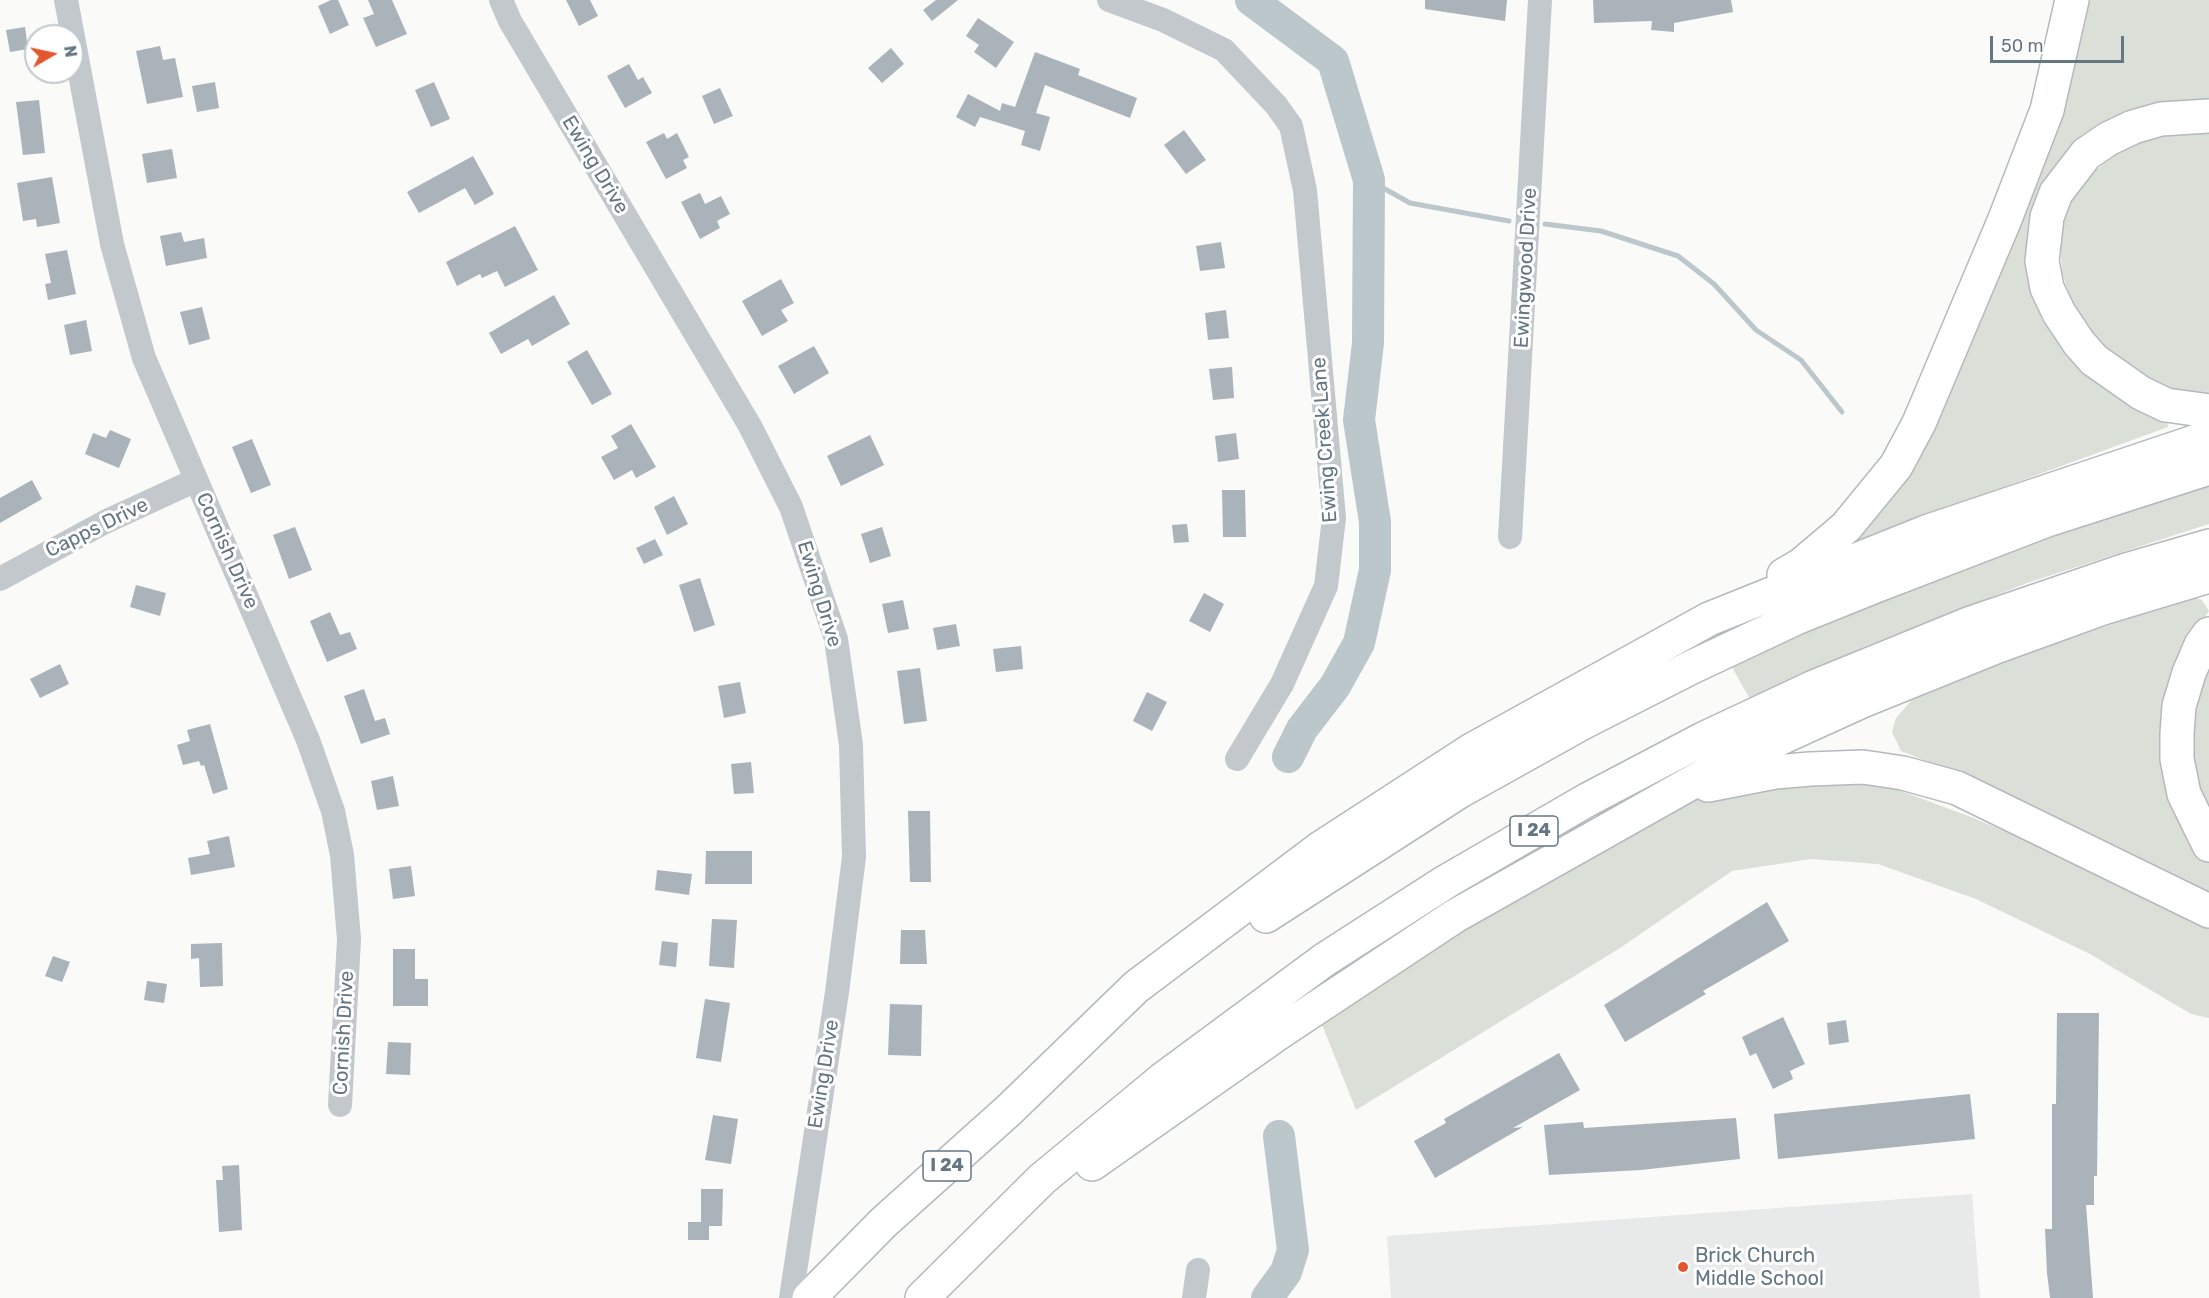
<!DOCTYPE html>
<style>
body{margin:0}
#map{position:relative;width:2209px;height:1298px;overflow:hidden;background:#fafaf8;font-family:Rubik,sans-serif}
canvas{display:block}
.north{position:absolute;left:24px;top:24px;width:60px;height:60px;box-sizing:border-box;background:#fff;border:2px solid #c1c8cd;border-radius:50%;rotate:81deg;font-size:16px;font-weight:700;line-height:24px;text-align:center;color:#657683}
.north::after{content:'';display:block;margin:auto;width:21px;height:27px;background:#e4572e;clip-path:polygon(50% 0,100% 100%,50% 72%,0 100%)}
.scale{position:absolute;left:1990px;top:36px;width:134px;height:27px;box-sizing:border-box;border:3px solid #657683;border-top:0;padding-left:8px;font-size:18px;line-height:21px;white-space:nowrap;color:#657683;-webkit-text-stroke:4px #fff;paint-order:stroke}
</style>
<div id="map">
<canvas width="2209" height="1298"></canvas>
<div class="north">N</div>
<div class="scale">50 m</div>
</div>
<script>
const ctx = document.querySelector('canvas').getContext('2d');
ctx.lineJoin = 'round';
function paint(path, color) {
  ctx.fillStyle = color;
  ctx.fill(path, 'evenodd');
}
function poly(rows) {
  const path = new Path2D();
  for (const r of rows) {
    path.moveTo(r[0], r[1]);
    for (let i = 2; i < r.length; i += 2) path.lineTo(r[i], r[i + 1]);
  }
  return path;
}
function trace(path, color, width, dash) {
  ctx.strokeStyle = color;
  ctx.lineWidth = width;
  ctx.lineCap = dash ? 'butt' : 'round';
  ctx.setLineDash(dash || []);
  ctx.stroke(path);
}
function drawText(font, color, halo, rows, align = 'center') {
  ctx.font = font + ' Rubik,sans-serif';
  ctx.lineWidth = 6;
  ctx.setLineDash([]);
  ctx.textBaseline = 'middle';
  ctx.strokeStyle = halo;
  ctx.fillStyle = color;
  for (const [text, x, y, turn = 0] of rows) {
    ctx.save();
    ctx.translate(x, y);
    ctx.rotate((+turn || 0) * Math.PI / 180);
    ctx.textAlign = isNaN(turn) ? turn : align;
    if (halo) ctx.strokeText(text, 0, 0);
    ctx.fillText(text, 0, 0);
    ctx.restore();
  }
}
paint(poly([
 [1972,1194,1980,1298,1391,1298,1387,1236]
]), '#e8e9e9');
paint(poly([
 [2086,0,2209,0,2209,107,2084,143,2040,295,2166,415,2168,427,1851,543,2052,129,2076,63],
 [2197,133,2209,133,2209,397,2181,395,2117,363,2073,307,2062,273,2060,232,2073,198,2095,171,2119,151,2158,136],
 [2209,484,2209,524,2027,583,1869,645,1750,699,1729,662,2015,545],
 [2192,597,2202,600,2209,611,2191,636,2178,668,2201,853,2209,861,2209,896,1962,775,1901,751,1892,732,1896,718,1912,700,2014,658],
 [2209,659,2209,821,2197,794,2190,728],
 [1877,782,1971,817,2096,869,2209,923,2209,1018,2191,1014,2090,954,1976,899,1878,864,1811,859,1732,871,1620,948,1356,1110,1319,1017,1412,954,1676,804,1736,786]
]), '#dadfd7');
trace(poly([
 [1369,180,1410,203,1509,221],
 [1545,224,1601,231,1678,256,1714,284,1756,330,1801,360,1842,412]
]), '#bbc7cb', 5);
trace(poly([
 [1251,0,1333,61,1369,180,1368,343,1359,420,1375,522,1375,570,1359,643,1335,686,1302,729,1288,757],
 [1267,1298,1286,1272,1293,1250,1279,1136]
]), '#bbc7cb', 32);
paint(poly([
 [331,0,338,0,349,25,330,34,318,6],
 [368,0,392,0,407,34,376,47,363,18,374,14],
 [566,0,590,0,598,16,579,26],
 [936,0,958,0,932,21,923,10],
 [1425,0,1507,0,1505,21,1425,9],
 [1593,0,1731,0,1733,12,1674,23,1674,32,1651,30,1652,21,1594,23],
 [978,18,1014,42,996,68,974,52,979,45,966,36],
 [25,27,28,49,10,52,6,30],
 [160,46,163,60,175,58,183,97,147,104,136,51],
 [891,48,904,64,882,83,868,68],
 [1035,52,1080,69,1078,75,1137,98,1130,118,1045,85,1036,113,1050,117,1040,151,1021,145,1025,131,980,117,975,127,956,117,968,94,1000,111,1002,103,1015,107],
 [629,64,638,80,643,77,652,93,625,108,607,76],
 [215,82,219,108,197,112,192,86],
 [434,82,450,119,431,127,415,90],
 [720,88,733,116,714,124,702,96],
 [39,100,45,153,23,155,16,102],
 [1184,130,1206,160,1186,174,1164,145],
 [664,133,667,139,677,133,689,157,683,160,687,168,666,179,646,142],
 [172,149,177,178,147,183,142,154],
 [473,156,494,194,475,205,465,188,419,213,407,192],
 [52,177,60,223,37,227,36,219,23,221,17,183],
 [700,193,705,204,721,196,730,214,717,221,720,228,700,239,681,202],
 [515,226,538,270,505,287,497,271,482,278,480,274,457,286,446,262],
 [181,232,184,242,204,238,207,258,166,266,160,236],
 [1221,242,1225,268,1200,271,1196,246],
 [67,250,76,294,48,300,45,284,51,283,45,254],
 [781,279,794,303,781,310,788,321,762,336,742,301],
 [554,295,570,324,532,346,528,339,501,354,489,333],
 [202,307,210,339,189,345,180,312],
 [1226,310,1229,338,1208,340,1205,313],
 [86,320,92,351,70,355,64,325],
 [814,346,829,373,794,394,778,366],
 [587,350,612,394,592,405,567,362],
 [1232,367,1234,398,1213,400,1209,369],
 [631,424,656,467,636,478,632,470,614,480,601,457,618,448,611,436],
 [110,430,131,439,119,468,85,454,93,433,106,438],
 [1236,433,1239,459,1218,462,1215,436],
 [870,435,884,465,841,486,827,456],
 [252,439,271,485,251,493,232,447],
 [32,480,42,499,0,523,0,498],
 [1222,490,1245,490,1246,537,1223,537],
 [674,496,688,524,667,535,654,507],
 [1187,524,1189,542,1174,543,1172,525],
 [295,527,312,570,289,579,273,535],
 [882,527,891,556,870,563,861,534],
 [655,539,663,555,644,564,636,548],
 [700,578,715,625,694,632,679,585],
 [136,585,166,593,160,616,130,607],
 [1204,593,1224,604,1210,632,1189,621],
 [903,600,909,629,888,633,882,604],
 [330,612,340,635,350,632,357,649,327,662,310,621],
 [956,624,960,646,937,650,933,628],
 [1021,646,1023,669,996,672,993,649],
 [60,664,69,684,40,698,30,679],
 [920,668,927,721,904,724,897,671],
 [740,682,746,713,724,718,718,686],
 [364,689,375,721,385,718,390,734,361,744,344,696],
 [1147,692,1167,702,1152,731,1133,721],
 [210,724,228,789,213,794,204,765,201,766,199,761,183,765,177,745,190,741,187,730],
 [751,762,754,793,734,794,731,764],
 [393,776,399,806,377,810,371,781],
 [908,811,930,811,931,882,910,882],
 [229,836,235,867,191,875,188,858,210,854,207,841],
 [706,851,752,851,752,884,705,884],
 [411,866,415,896,393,899,389,869],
 [657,870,692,874,689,895,655,890],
 [1767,902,1789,941,1703,991,1706,994,1625,1042,1604,1005],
 [712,919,737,920,734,968,709,966],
 [901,930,925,930,927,964,900,964],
 [662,941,678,943,676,967,659,965],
 [222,943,223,986,200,987,199,958,191,959,191,944],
 [393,949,415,949,415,979,428,979,428,1006,393,1006],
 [53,956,70,962,62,982,45,976],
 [147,981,167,984,164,1003,144,1000],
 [705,999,730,1003,721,1062,696,1058],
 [890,1004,922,1005,921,1056,888,1055],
 [2057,1013,2099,1013,2097,1176,2094,1176,2094,1205,2086,1205,2093,1298,2050,1298,2047,1273,2045,1229,2052,1229,2052,1104,2056,1104],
 [1783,1017,1805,1064,1790,1071,1793,1079,1773,1089,1756,1053,1750,1056,1742,1037],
 [1846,1020,1849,1042,1829,1045,1827,1023],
 [388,1042,411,1043,410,1075,386,1074],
 [1559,1053,1580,1090,1513,1128,1523,1127,1435,1178,1414,1141,1446,1123,1444,1119],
 [1970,1094,1975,1139,1778,1159,1774,1114],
 [713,1115,738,1119,731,1164,705,1160],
 [1736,1118,1740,1159,1641,1170,1549,1175,1544,1125,1583,1122,1584,1128],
 [239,1165,242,1230,219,1232,216,1180,223,1180,222,1166],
 [701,1189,723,1189,722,1226,709,1226,709,1240,688,1240,688,1222,701,1222]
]), '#aab3b9');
const highway = poly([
 [2209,116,2161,119,2133,127,2108,139,2086,154,2056,193,2047,217,2042,261,2047,288,2059,313,2079,343,2094,360,2141,393,2166,405,2209,411],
 [1784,575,1801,565,1846,527,1896,466,1919,423,2005,219,2047,110,2072,0],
 [2209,634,2201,645,2189,673,2179,706,2177,734,2177,759,2184,794,2209,845],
 [1708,785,1775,772,1810,769,1863,767,1903,773,1957,788,2209,911],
 [1266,916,1460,791,1582,723,1692,667,1796,618,1878,585,2047,520,2209,468],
 [1092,1164,1280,1032,1455,916,1730,761,1862,701,1998,646,2103,608,2209,576],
 [809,1298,884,1222,1009,1110,1136,987,1322,847,1470,751,1709,619,1926,532,2209,437],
 [922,1298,1042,1179,1163,1079,1324,960,1447,881,1587,800,1703,739,1814,687,1971,623,2126,570,2209,546]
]);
trace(highway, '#b4b9bd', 36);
trace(poly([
 [66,0,112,244,144,358,308,740,333,811,342,855,349,939,340,1105],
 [501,0,510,21,750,426,791,507,836,639,851,745,854,857,837,992,791,1298],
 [1109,0,1163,20,1224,50,1276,105,1291,126,1305,190,1334,518,1326,586,1282,684,1237,759],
 [1510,537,1540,0],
 [0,579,105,522,196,480],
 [1194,1298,1198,1270]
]), '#c3c8cc', 24);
trace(highway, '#fff', 33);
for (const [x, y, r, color] of [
 [1683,1267,6,"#e4572e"]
]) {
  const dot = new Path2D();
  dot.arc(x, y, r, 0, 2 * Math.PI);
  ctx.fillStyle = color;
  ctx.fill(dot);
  trace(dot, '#fff', 2);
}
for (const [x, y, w] of [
 [1534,831,48],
 [947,1166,48]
]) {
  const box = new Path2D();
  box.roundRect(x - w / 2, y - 15, w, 30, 4.5);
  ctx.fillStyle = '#fff';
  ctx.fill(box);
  trace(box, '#657683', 1.5);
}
drawText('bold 18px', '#657683', null, [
 ["I 24",1534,831],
 ["I 24",947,1166]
]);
drawText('20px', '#657683', '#fff', [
 ["Ewing Drive",595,165,59],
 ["Ewingwood Drive",1526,268,-87],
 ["Ewing Creek Lane",1325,440,-94],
 ["Capps Drive",97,528,-26],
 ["Cornish Drive",227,551,66],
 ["Ewing Drive",819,594,73],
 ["Cornish Drive",344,1033,-87],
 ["Ewing Drive",824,1074,-81]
]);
drawText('20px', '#657683', '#fff', [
 ["Brick Church",1695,1256],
 ["Middle School",1695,1279]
], 'left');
</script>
